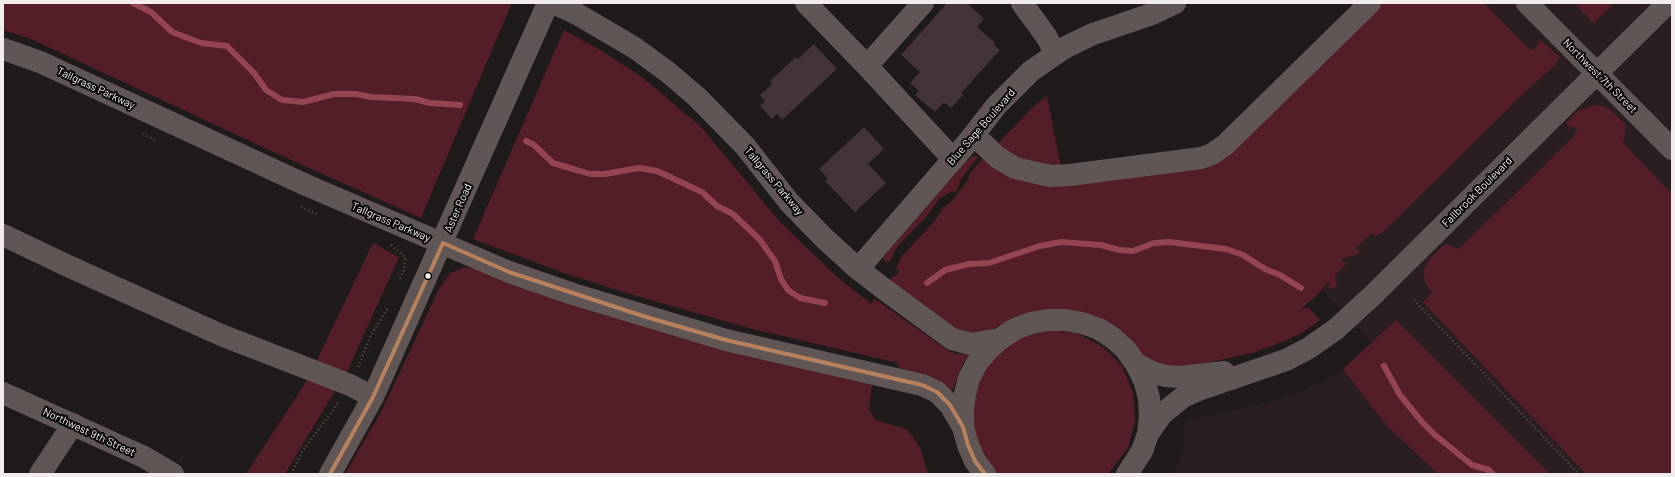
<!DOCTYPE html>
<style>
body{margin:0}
#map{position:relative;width:1675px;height:477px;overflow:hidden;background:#201b1b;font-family:Barlow,sans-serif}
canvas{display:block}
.frame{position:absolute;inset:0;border:4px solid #f2eced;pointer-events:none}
</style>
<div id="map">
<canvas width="1675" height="477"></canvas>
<div class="frame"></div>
</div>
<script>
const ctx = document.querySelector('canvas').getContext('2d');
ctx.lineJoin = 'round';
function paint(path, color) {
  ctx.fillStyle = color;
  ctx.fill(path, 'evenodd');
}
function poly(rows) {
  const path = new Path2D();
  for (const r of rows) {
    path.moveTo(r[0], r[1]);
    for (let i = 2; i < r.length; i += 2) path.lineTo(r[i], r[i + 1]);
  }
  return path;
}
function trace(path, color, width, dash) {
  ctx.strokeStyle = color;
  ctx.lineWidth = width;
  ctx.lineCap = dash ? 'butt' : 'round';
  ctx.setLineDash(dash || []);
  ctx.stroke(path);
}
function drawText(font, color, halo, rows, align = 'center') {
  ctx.font = font + ' Barlow,sans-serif';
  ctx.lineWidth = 4;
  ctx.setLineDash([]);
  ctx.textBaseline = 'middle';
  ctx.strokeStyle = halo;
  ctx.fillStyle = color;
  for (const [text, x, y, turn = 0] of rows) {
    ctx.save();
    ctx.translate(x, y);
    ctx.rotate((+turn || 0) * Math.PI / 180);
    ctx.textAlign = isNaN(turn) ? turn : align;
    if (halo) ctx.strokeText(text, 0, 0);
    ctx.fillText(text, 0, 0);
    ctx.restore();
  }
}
paint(poly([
 [1380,3,1672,3,1672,474,1550,474,1396,320,1372,343,1322,290,1346,264,1234,147],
 [1343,369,1387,426,1438,474,1173,474,1183,451,1185,421,1266,403,1303,391,1325,381]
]), '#2b1e20');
paint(poly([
 [3,3,505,3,511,5,421,218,269,150,31,39,3,30],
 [1357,3,1484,3,1528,48,1534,50,1540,40,1560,57,1554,66,1527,90,1382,233,1376,236,1371,233,1356,248,1360,253,1341,259,1346,264,1335,276,1337,284,1335,287,1332,290,1328,286,1330,281,1315,297,1299,311,1308,307,1320,320,1305,331,1287,340,1252,353,1179,369,1151,364,1121,336,1005,323,984,334,960,333,889,284,891,278,898,274,899,270,896,268,902,256,933,223,944,207,951,202,968,180,970,174,976,166,1034,106,1047,96,1061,167,1196,150,1221,137],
 [1574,3,1614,3,1594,23],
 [564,30,602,51,642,77,701,127,780,222,834,274,871,304,875,299,949,351,956,354,966,354,968,355,961,368,953,389,951,390,949,389,936,379,930,377,900,370,898,363,749,328,633,295,564,273,473,239],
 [1594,105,1603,106,1611,110,1625,124,1626,129,1623,143,1672,194,1672,474,1586,474,1423,302,1432,294,1425,281,1423,273,1428,261,1440,248,1446,244,1459,249,1574,136,1577,128,1568,126,1566,123,1578,111],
 [972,156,979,156,961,179,957,191,951,192,939,199,926,217,897,247,890,261,886,263,883,259,884,256,964,163],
 [373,243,399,257,346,374,316,362],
 [465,267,472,268,695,341,872,385,869,410,876,420,906,429,914,438,921,450,928,474,345,474,382,410,439,289,450,273],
 [1396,320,1550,474,1438,474,1387,426,1343,369],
 [1048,330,1076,333,1102,346,1122,366,1133,392,1135,421,1128,448,1108,474,997,474,993,471,978,449,970,424,980,373,996,353,1020,337],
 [308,379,336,389,285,474,246,474]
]), '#531e28');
trace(poly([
 [133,3,151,12,172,32,201,43,227,46,254,73,266,90,282,100,303,102,334,94,356,94,371,97,415,99,430,103,460,105],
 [526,141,534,145,553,163,570,168,590,174,605,174,639,168,657,171,702,192,717,206,733,214,760,240,775,261,781,279,788,290,800,298,825,303],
 [927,283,945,270,969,264,989,263,1040,246,1061,242,1101,245,1119,250,1133,251,1154,243,1169,242,1226,249,1243,255,1265,269,1280,275,1301,288],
 [1384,366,1400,395,1422,422,1435,435,1472,465,1489,470,1493,474]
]), '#944452', 6);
paint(poly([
 [947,3,967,3,984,19,977,27,995,43,994,45,1000,50,961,93,963,95,951,108,946,103,944,104,943,103,935,112,915,95,919,91,910,83,920,72,901,55],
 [814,44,837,69,782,120,777,114,772,119,760,106,765,101,760,95,772,84,770,81,796,57,798,59],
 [864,127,884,149,868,164,886,183,855,212,825,181,828,179,819,169]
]), '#443337');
trace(poly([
 [143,134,157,141],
 [301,207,317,214],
 [391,245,405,257,404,270,400,279],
 [1414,300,1579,474],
 [358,367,371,335,388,308],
 [291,474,302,452,338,403]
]), '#5d5456', 2.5, [1, 3]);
trace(poly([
 [553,3,577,14,635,48,669,73,697,97,745,146,789,202,824,238,858,269,884,289,952,339,971,344,1000,339],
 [806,3,867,66,953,159],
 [1022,3,1046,36,1056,54],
 [1527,3,1672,149],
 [3,49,40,62,306,185,509,272,573,294,726,340,922,385,937,392,950,405,963,427],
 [867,66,923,3],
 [974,135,997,157,1015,168,1050,176,1070,175,1201,158,1212,154,1225,145,1370,3],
 [3,235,68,266,221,335,350,385,373,397],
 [858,269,968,142,996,106,1031,71,1066,47,1093,34,1152,14,1175,3],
 [1136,364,1154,373,1166,376,1181,377,1224,372],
 [3,393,144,457,173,474],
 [1148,434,1162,414,1183,397,1201,389,1286,360,1309,348,1336,329,1372,296,1668,3],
 [40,474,73,424],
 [330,474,373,397,548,3],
 [985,474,975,461,968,445,963,427,963,410,965,394,969,378,977,363,988,350,1000,339,1015,329,1031,323,1048,320,1065,320,1082,323,1099,329,1113,338,1126,350,1136,364,1144,380,1149,398,1150,416,1148,434,1142,451,1127,474]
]), '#615656', 22);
trace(poly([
 [330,474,373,397,443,243,509,272,646,317,726,340,922,385,937,392,950,405,963,427,968,445,975,461,985,474]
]), '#b6815c', 4);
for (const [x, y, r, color] of [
 [428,276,3.5,"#f2eced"]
]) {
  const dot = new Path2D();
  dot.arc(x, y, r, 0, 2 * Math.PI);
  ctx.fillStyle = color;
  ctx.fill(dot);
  trace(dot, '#080606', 1.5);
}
drawText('11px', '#f2eced', '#080606', [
 ["Northwest 7th Street",1600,76,45],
 ["Tallgrass Parkway",96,88,25],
 ["Blue Sage Boulevard",981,127,-49],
 ["Tallgrass Parkway",774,181,50],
 ["Fallbrook Boulevard",1477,192,-45],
 ["Aster Road",458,208,-66],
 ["Tallgrass Parkway",391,222,23],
 ["Northwest 9th Street",89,432,25]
]);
</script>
